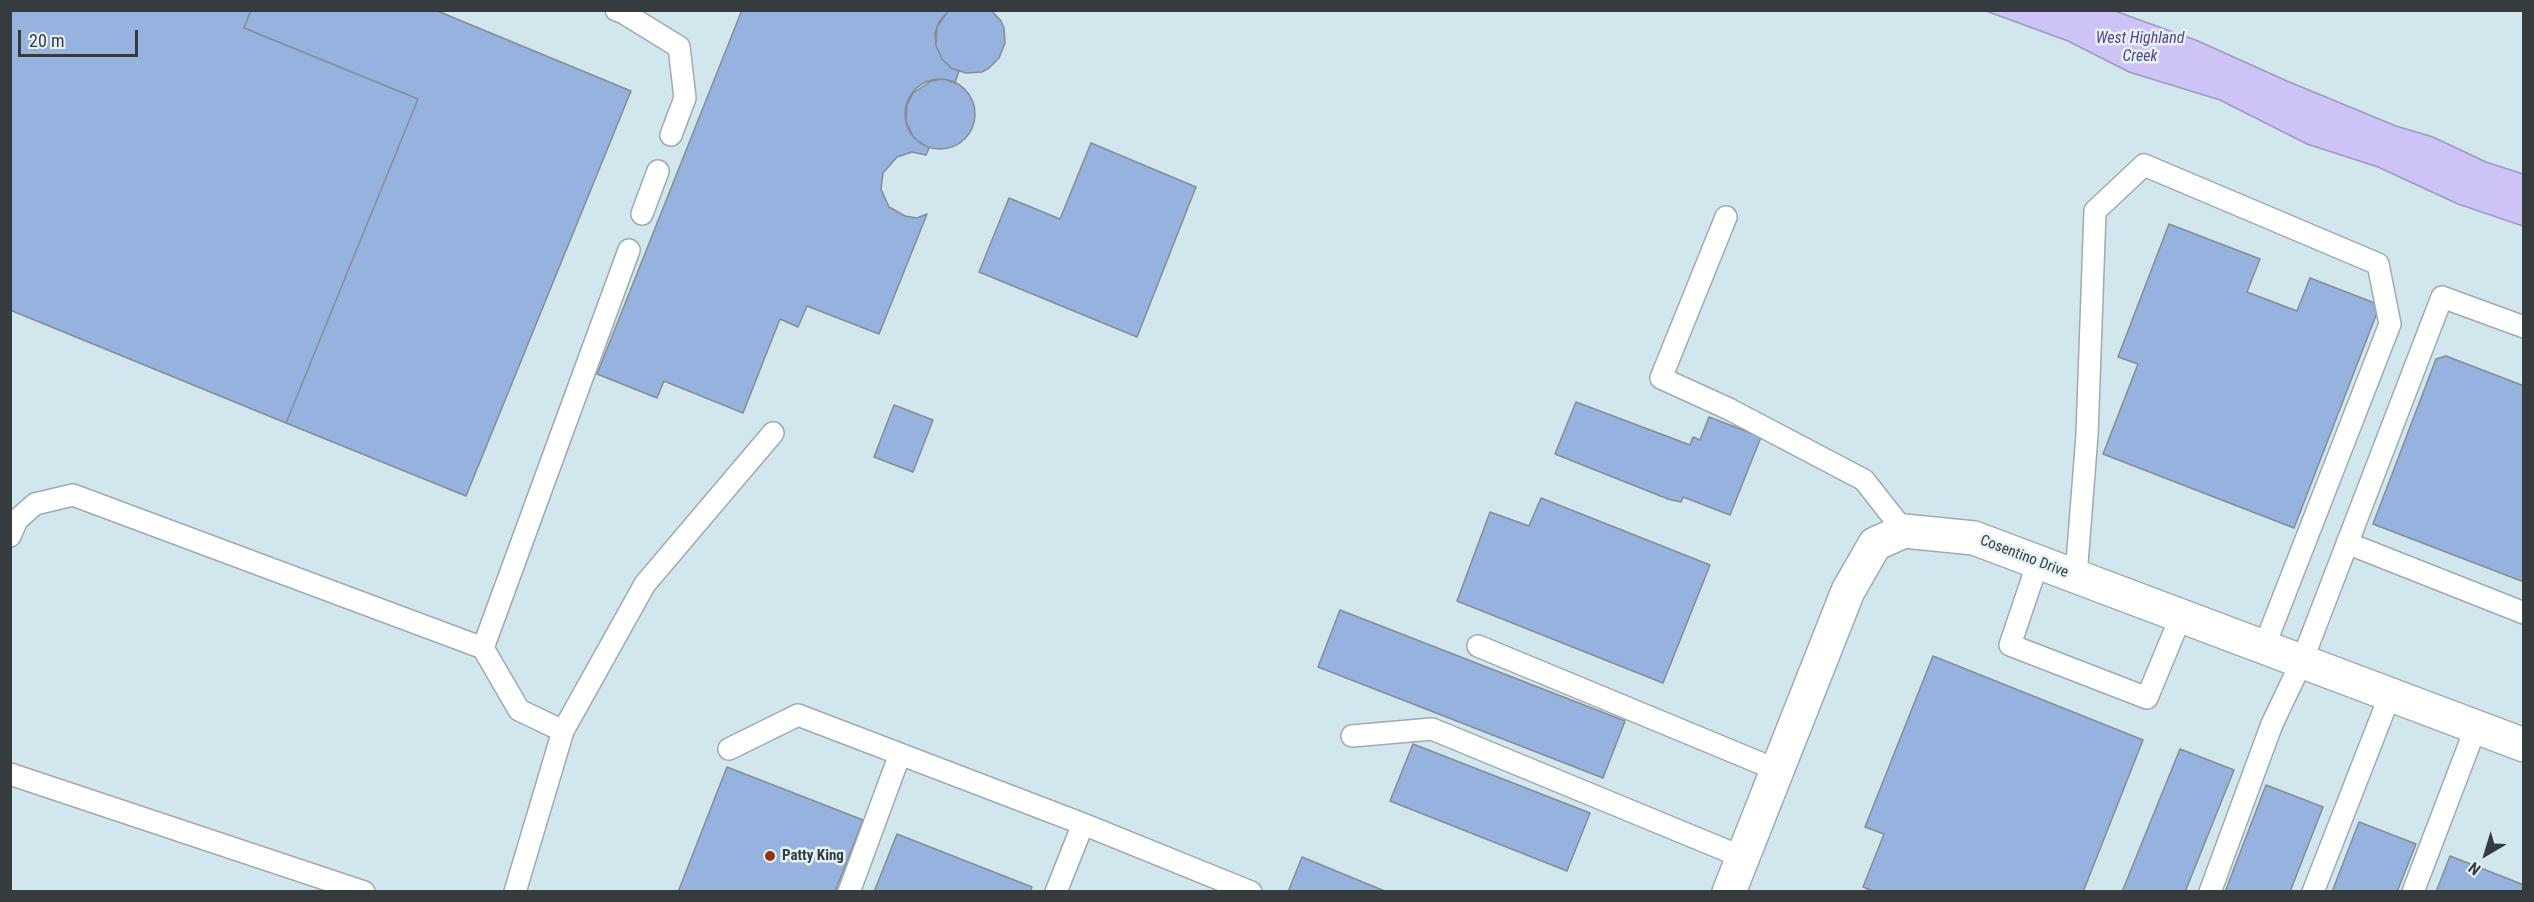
<!DOCTYPE html>
<style>
body{margin:0}
#map{position:relative;width:2534px;height:902px;overflow:hidden;background:#e5f2f7;font-family:"Roboto Condensed",sans-serif}
canvas{display:block}
.frame{position:absolute;inset:0;border:12px solid #363b3d;pointer-events:none}
.north{position:absolute;left:2456px;top:824px;width:60px;height:60px;-webkit-text-stroke:4px #e5f2f7;paint-order:stroke;rotate:218deg;font-size:16px;font-weight:700;line-height:24px;text-align:center;color:#363b3d}
.north::after{content:'';display:block;margin:auto;width:21px;height:27px;background:#363b3d;clip-path:polygon(50% 0,100% 100%,50% 72%,0 100%)}
.scale{position:absolute;left:18px;top:30px;width:120px;height:27px;box-sizing:border-box;border:3px solid #363b3d;border-top:0;padding-left:8px;font-size:18px;line-height:21px;white-space:nowrap;color:#363b3d;-webkit-text-stroke:4px #e5f2f7;paint-order:stroke}
</style>
<div id="map">
<canvas width="2534" height="902"></canvas>
<div class="frame"></div>
<div class="north">N</div>
<div class="scale">20 m</div>
</div>
<script>
const ctx = document.querySelector('canvas').getContext('2d');
ctx.lineJoin = 'round';
function paint(path, color) {
  ctx.fillStyle = color;
  ctx.fill(path, 'evenodd');
}
function poly(rows) {
  const path = new Path2D();
  for (const r of rows) {
    if (r.length === 3) {
      path.moveTo(r[0] + r[2], r[1]);
      path.arc(r[0], r[1], r[2], 0, 2 * Math.PI);
      continue;
    }
    path.moveTo(r[0], r[1]);
    for (let i = 2; i < r.length; i += 2) path.lineTo(r[i], r[i + 1]);
  }
  return path;
}
function trace(path, color, width, dash) {
  ctx.strokeStyle = color;
  ctx.lineWidth = width;
  ctx.lineCap = dash ? 'butt' : 'round';
  ctx.setLineDash(dash || []);
  ctx.stroke(path);
}
function drawText(font, color, halo, rows, align = 'center') {
  ctx.font = font + ' "Roboto Condensed",sans-serif';
  ctx.lineWidth = 5;
  ctx.setLineDash([]);
  ctx.textBaseline = 'middle';
  ctx.strokeStyle = halo;
  ctx.fillStyle = color;
  for (const [text, x, y, turn = 0] of rows) {
    ctx.save();
    ctx.translate(x, y);
    ctx.rotate((+turn || 0) * Math.PI / 180);
    ctx.textAlign = isNaN(turn) ? turn : align;
    if (halo) ctx.strokeText(text, 0, 0);
    ctx.fillText(text, 0, 0);
    ctx.restore();
  }
}
paint(poly([
 [11,11,2523,11,2523,891,11,891]
]), '#d1e6ed');
const water = poly([
 [1986,11,2115,11,2198,41,2287,81,2396,126,2433,137,2486,162,2523,174,2523,226,2458,204,2378,167,2307,144,2220,100,2129,72,2068,41,1986,11]
]);
paint(water, '#cdc3f6');
trace(water, '#a09abe', 1.5);
const building = poly([
 [10,10,251,10,244,28,418,99,286,423,10,310,10,10],
 [251,10,435,10,631,91,466,496,286,423,418,99,244,28,251,10],
 [742,10,949,10,937,27,936,46,942,59,951,68,959,71,955,83,944,79,931,81,913,93,907,105,906,122,914,138,929,148,926,155,912,152,897,157,883,173,881,189,889,207,905,216,917,218,927,214,879,334,807,306,798,327,780,319,743,413,664,381,657,398,597,374,742,10],
 [949,10,991,10,1001,21,1004,28,1005,43,999,58,989,68,982,72,966,73,951,68,942,59,936,46,935,33,939,22,949,10],
 [940,114,35],
 [1091,143,1196,187,1137,337,979,272,1009,198,1060,219,1091,143],
 [2169,224,2260,259,2247,292,2297,311,2310,278,2380,305,2294,528,2103,454,2138,364,2118,357,2169,224],
 [2446,356,2524,386,2524,582,2373,524,2436,359,2446,356],
 [1576,402,1690,445,1693,437,1700,440,1709,417,1761,437,1730,515,1683,497,1681,502,1668,499,1555,454,1576,402],
 [894,405,933,420,913,472,874,457,894,405],
 [1541,498,1710,565,1663,683,1457,601,1490,512,1529,526,1541,498],
 [1340,610,1625,721,1603,778,1318,667,1340,610],
 [1933,656,2143,740,2083,892,1875,892,1863,887,1884,834,1865,827,1933,656],
 [1413,744,1590,813,1567,871,1390,801,1413,744],
 [2180,749,2234,770,2185,892,2122,892,2180,749],
 [727,767,863,820,835,892,678,892,727,767],
 [2266,785,2323,807,2290,892,2225,892,2266,785],
 [2359,822,2416,844,2397,892,2332,892,2359,822],
 [897,834,1032,887,1030,892,874,892,897,834],
 [2450,856,2524,885,2524,892,2436,892,2450,856],
 [1302,857,1387,892,1288,892,1302,857]
]);
paint(building, '#96b3df');
trace(building, '#868c95', 1.5);
const lane = poly([
 [616,10,624,13,679,47,685,98,671,135],
 [642,214,658,171],
 [1726,217,1661,378,1729,409,1864,480,1904,531],
 [10,536,17,520,35,504,73,495,483,648,629,250],
 [2347,543,2524,613],
 [2038,562,2010,645,2147,698,2181,616],
 [2076,576,2087,435,2095,211,2144,165,2378,264,2390,324,2264,647],
 [1478,646,1777,770],
 [483,648,519,710,563,731],
 [1352,736,1432,729,1742,857],
 [729,749,798,715,1083,824,1251,892],
 [10,774,364,892],
 [515,892,563,731,645,584,773,433],
 [849,892,900,754],
 [1056,892,1083,824],
 [2210,892,2272,724,2302,661,2442,297,2524,327],
 [2313,892,2390,695],
 [2413,892,2476,727]
]);
const street = poly([
 [1729,892,1848,591,1875,544,1904,531,1974,538,2524,745]
]);
trace(lane, '#9fabb0', 24);
trace(street, '#9fabb0', 36);
trace(lane, '#fff', 21);
trace(street, '#fff', 33);
for (const [x, y, r, color] of [
 [770,856,6,"#99320f"]
]) {
  const dot = new Path2D();
  dot.arc(x, y, r, 0, 2 * Math.PI);
  ctx.fillStyle = color;
  ctx.fill(dot);
  trace(dot, '#e5f2f7', 2);
}
drawText('15px', '#363b3d', '#e5f2f7', [
 ["Cosentino Drive",2024,557,21]
]);
drawText('bold 15px', '#363b3d', '#e5f2f7', [
 ["Patty King",782,856]
], 'left');
drawText('italic 16px', '#554684', '#e5f2f7', [
 ["West Highland",2140,39],
 ["Creek",2140,57]
]);
</script>
